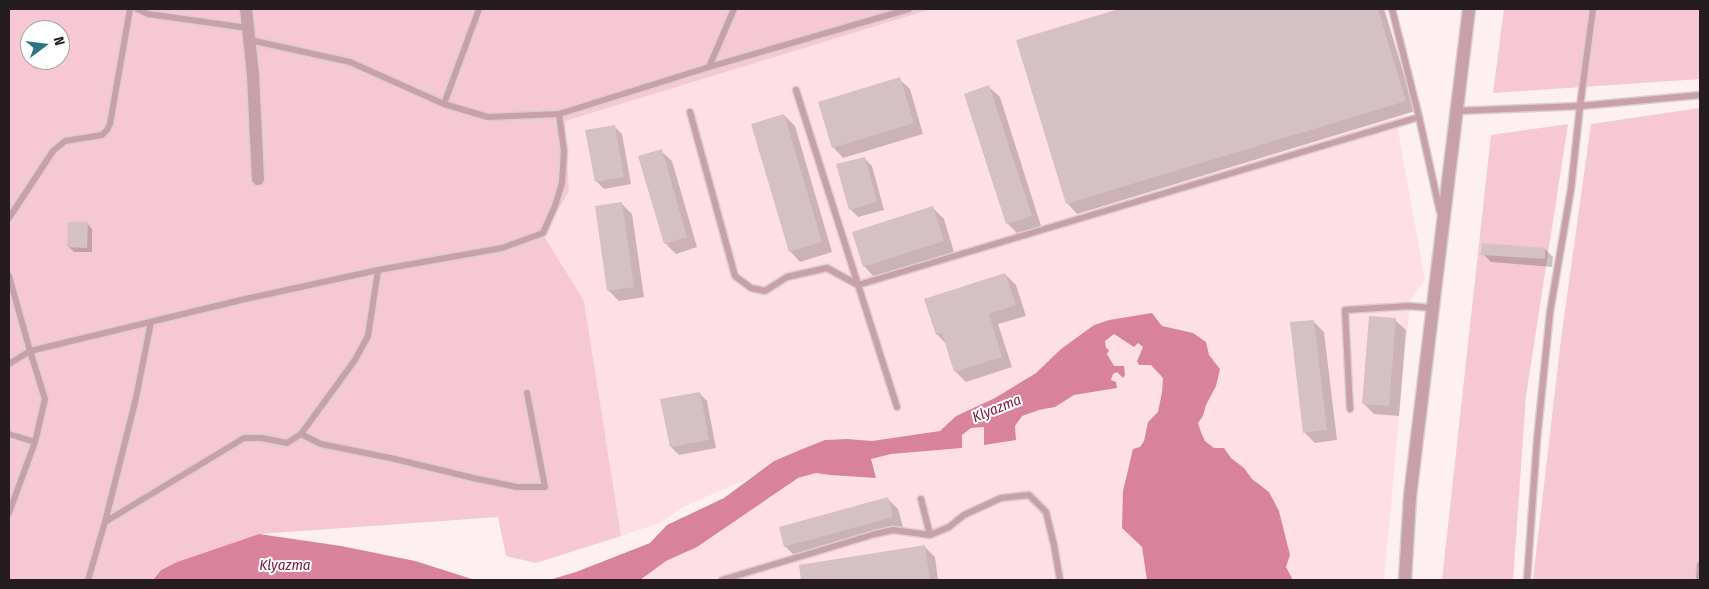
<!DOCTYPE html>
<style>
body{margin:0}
#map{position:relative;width:1709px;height:589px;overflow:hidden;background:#fdeff2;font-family:"Fira Sans Condensed",sans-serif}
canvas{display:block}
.frame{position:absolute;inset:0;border:10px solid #241c1e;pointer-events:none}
.north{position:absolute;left:20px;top:20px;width:50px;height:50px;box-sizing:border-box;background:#fff;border:1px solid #a7a4a5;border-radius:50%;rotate:75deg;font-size:14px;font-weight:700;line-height:20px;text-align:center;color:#241c1e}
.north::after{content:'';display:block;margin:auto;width:18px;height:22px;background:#2e7481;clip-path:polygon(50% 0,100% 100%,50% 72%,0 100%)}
</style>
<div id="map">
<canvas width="1709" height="589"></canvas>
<div class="frame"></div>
<div class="north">N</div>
</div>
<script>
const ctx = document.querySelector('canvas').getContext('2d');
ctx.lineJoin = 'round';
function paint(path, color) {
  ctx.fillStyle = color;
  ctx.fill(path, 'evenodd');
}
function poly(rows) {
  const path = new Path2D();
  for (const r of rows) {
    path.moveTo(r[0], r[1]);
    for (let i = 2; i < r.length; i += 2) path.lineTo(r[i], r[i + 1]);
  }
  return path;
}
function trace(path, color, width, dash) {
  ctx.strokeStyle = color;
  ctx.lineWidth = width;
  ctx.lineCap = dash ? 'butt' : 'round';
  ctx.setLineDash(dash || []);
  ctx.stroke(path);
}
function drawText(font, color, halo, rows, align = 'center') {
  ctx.font = font + ' "Fira Sans Condensed",sans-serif';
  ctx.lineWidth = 4;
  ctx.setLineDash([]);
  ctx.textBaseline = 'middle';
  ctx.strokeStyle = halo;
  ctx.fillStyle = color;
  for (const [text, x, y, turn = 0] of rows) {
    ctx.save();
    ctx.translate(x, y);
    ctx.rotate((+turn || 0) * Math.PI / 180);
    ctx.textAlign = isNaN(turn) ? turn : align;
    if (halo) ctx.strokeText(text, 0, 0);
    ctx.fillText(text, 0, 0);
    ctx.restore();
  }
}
paint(poly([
 [932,9,1385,9,1416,111,1396,119,1425,280,1410,301,1384,580,1293,580,1286,566,1290,555,1279,511,1269,492,1252,479,1244,468,1231,458,1224,448,1214,448,1204,441,1198,423,1203,416,1206,405,1216,386,1220,369,1209,355,1206,342,1162,326,1156,317,1127,318,1109,320,1094,325,1061,349,1036,373,995,398,956,416,940,431,872,441,847,439,825,440,774,461,750,478,683,507,662,522,621,536,584,301,544,236,569,191,565,120],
 [1114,334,1134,347,1138,342,1143,347,1137,361,1151,365,1163,378,1162,392,1158,412,1148,422,1144,441,1140,447,1122,528,1142,547,1147,580,640,580,666,561,697,547,798,478,816,473,830,475,876,478,871,459,891,454,962,448,962,435,971,428,984,427,984,445,1016,440,1015,426,1022,416,1039,410,1055,407,1074,395,1116,388,1111,380,1113,373,1117,372,1123,378,1124,366,1114,367,1107,354,1105,341]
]), '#fedfe7');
paint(poly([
 [9,9,932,9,565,121,569,191,544,236,584,301,621,536,536,563,506,556,498,517,259,534,177,562,161,570,153,580,9,580],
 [30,30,60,30,60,60,30,60],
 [1504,9,1700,9,1700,79,1493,93],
 [1700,108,1700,580,1533,580,1561,339,1591,124],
 [1568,124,1526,396,1513,580,1442,580,1491,135]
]), '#f6c8d3');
paint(poly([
 [1152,313,1162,326,1193,333,1206,342,1209,355,1220,369,1216,386,1206,405,1203,416,1198,423,1201,432,1205,441,1214,448,1224,448,1231,458,1244,468,1252,479,1269,492,1279,511,1290,555,1286,567,1293,580,1147,580,1142,547,1122,528,1123,491,1133,449,1140,447,1144,441,1148,422,1158,412,1162,392,1163,378,1151,365,1139,365,1137,361,1143,347,1138,343,1134,347,1114,334,1105,341,1106,348,1109,350,1107,354,1114,366,1124,366,1125,375,1123,378,1117,372,1113,374,1111,380,1116,382,1117,388,1074,395,1055,407,1039,410,1022,416,1015,426,1016,440,984,445,984,427,971,428,962,435,962,448,891,454,871,459,876,478,830,475,816,473,798,478,697,547,666,561,640,580,549,580,576,572,650,543,667,525,724,498,774,461,800,450,825,440,847,439,872,441,940,431,956,416,995,398,1036,373,1061,349,1094,325,1109,320],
 [259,534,341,546,415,561,475,580,153,580,161,570,177,562]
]), '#d8839b');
paint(poly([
 [1124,9,1384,9,1415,111,1077,214,1067,203,1018,41],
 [899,79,910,89,923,134,843,158,833,147],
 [989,87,1000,97,1041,226,1018,234,1007,223],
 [784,115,795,126,832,252,800,262,790,251],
 [614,126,622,134,631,184,604,189,596,181],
 [661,151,672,161,697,247,676,254,665,243],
 [864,158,872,166,884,210,858,217,850,209],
 [621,203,632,214,644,297,619,301,608,290],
 [933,208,944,219,954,252,874,277,864,266],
 [87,223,92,229,92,252,74,252,69,247],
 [1545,249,1553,257,1552,267,1491,262,1483,254],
 [1005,274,1016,285,1026,316,998,324,1012,367,966,382,955,371,946,344,937,334],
 [1395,320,1406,330,1399,416,1374,414,1363,403],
 [1313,321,1324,332,1337,440,1315,443,1304,432],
 [699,393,707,401,716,448,679,455,671,447],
 [887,498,898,509,903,527,796,557,785,546],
 [924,546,935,557,938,580,803,580,800,566]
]), '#0003');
paint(poly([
 [1119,9,1378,9,1406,101,1066,204,1016,40],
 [900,77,914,123,832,148,818,102],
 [989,85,1032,216,1006,224,964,94],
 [784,114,822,242,789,252,751,124],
 [615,125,624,177,595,182,585,130],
 [662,149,687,237,664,244,638,156],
 [865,157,877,202,849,210,836,164],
 [622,202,634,287,607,291,595,206],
 [933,206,944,241,863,267,852,232],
 [68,222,88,222,87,248,67,247],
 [1482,243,1545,248,1545,259,1481,255],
 [1005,273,1016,305,989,314,1002,357,954,372,942,333,936,335,924,299],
 [1369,316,1396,318,1389,406,1362,404],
 [1314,320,1327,430,1303,433,1290,322],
 [700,392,709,440,670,447,660,399],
 [888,497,893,517,784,547,779,527],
 [925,545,930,580,801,580,799,565]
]), '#d5c0c5');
const lane = poly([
 [137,9,148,14,248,28],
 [1392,9,1419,117,1440,212],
 [250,40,350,62,444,104,488,117,559,114,709,67,909,9],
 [709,67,734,9],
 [796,90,897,407],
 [444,104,479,9],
 [1456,111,1580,106,1700,95],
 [690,112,735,276,751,288,765,291,787,277,827,268,858,285,1419,117],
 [9,218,53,151,65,141,102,135,107,130,110,124,130,9],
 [9,276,30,351,9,364],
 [1350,409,1345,310,1409,306,1433,308],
 [9,434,35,442],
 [301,434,321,444,395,459,473,478,517,487,545,487,527,393],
 [921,499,930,535],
 [9,513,35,442,45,399,30,351,241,300,378,270],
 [105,522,136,398,151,322],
 [88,580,105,522,244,438,262,438,287,443,301,434,355,360,368,336,378,270,502,248,543,233,555,206,562,183,564,151,559,114],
 [722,580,875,534,893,530,930,535,949,527,964,515,1001,498,1029,495,1046,512,1054,545,1060,580],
 [1527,580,1537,440,1550,312,1571,189,1580,106,1593,9],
 [1699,580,1700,565]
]);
const street = poly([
 [246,9,253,75,258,179],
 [1405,580,1410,496,1469,9]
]);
trace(lane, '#dacdd0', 9);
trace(street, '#dacdd0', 15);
trace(lane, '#c8a0aa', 6);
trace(street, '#c8a0aa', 12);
drawText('italic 15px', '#7f1b42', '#fff', [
 ["Klyazma",997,409,-22],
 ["Klyazma",285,566]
]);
</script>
